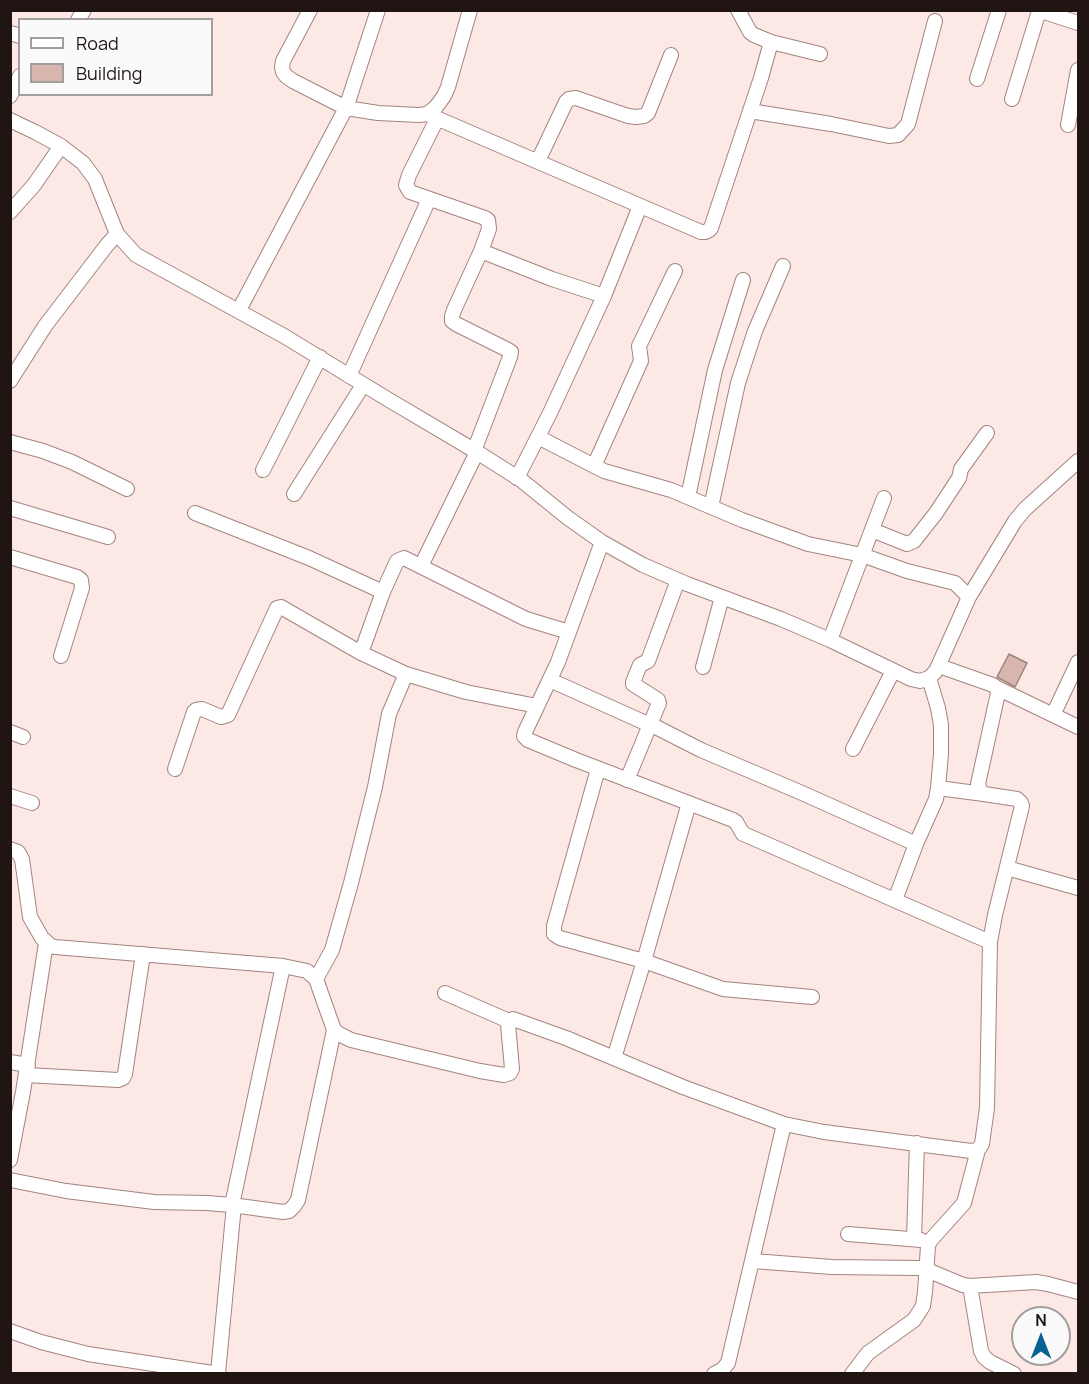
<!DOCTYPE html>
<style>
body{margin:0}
#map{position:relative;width:1089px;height:1384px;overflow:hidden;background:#fce8e4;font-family:Manrope,sans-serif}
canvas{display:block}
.frame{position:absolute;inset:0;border:12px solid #211513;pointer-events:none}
.legend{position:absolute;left:18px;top:18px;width:195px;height:78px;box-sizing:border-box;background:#fafafa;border:2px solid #a39e9e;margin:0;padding:8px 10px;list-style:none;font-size:18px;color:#211513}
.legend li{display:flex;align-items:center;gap:12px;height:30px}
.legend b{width:30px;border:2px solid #a39e9e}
.north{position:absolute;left:1011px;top:1306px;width:60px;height:60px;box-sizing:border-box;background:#fafafa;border:2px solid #a39e9e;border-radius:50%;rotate:0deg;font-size:16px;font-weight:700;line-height:24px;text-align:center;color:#211513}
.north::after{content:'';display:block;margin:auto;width:21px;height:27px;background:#0a6193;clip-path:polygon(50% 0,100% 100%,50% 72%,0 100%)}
</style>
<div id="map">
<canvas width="1089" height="1384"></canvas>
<div class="frame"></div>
<ul class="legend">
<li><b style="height:8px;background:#fff"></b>Road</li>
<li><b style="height:16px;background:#d6b6af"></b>Building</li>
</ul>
<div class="north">N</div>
</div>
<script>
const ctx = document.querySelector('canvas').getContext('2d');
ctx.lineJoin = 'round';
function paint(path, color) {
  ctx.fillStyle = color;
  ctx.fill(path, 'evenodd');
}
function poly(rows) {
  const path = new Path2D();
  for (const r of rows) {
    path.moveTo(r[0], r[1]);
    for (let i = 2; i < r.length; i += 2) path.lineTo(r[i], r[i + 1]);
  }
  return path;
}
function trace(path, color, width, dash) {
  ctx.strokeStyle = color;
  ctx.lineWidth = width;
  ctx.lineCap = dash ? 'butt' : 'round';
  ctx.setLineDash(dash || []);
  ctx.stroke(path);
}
const building = poly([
 [1009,654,1027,663,1015,687,997,677,1009,654]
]);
paint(building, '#d6b6af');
trace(building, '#9f817b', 1.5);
const street = poly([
 [310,10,283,61,282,67,283,72,286,76,293,81,346,108,378,10],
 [1038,10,1078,23],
 [78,20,84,10],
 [10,33,20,36],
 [771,42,820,54],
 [977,79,999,10],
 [10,96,20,76],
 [1012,99,1039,11],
 [750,111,831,124,889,136,898,135,908,124,935,21],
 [427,114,701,232,705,232,709,230,711,228,761,78,771,42,754,35,750,32,738,10],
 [437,119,409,175,406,185,410,192,485,218,488,220,489,229,481,251,454,310,452,316,452,321,456,324,508,350,511,352,510,357,474,451],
 [10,120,35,132,61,146,83,163,95,179,117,234,136,255,284,336,389,400,477,452,521,480,568,518,602,542,643,565,687,584,781,619,830,640,911,679,920,681,929,678,936,671,969,597,1015,521,1025,509,1078,461],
 [1068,125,1078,70],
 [538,161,566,102,569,99,576,98,628,116,636,117,644,116,648,113,671,55],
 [10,212,34,185,61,146],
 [481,251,552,279,604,296],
 [239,310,346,108,378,113,419,115,427,114,436,107,444,96,448,87,470,10],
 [349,376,429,199],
 [10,381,45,326,107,245,117,234],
 [538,437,604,471,671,490,742,520,808,544,862,555,907,571,955,583,969,597],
 [10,442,43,451,72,462,127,489],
 [594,466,641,361,639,346,641,342,675,271],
 [263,470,320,357],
 [517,478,550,413,604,296,640,206],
 [294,494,363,385],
 [688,497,715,370,743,280],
 [711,507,738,383,755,331,783,266],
 [10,508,108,537],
 [195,513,309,558,383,592],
 [872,530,907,544,914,541,936,513,959,478,961,469,987,433],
 [602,542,558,662,525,732,524,736,528,740,576,760,733,820,736,822,743,834,746,835,990,942],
 [10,557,77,577,81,580,82,588,61,656],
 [421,566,477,452],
 [830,640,884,498],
 [361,653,383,592,397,561,404,558,526,619,569,632],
 [703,667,722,597],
 [550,680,650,725],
 [997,688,1078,727],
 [1053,715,1078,662],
 [650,724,701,750,802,793,916,844],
 [10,732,23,737],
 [853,749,893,671],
 [175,769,194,712,196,710,202,709,221,717,228,715,277,608,281,607,361,653,406,674,466,692,537,706],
 [598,769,554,926,554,934,560,938,644,961,723,989,812,997],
 [627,780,659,703,658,700,633,684,633,682,640,665,648,661,678,580],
 [938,788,984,794],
 [10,796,32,803],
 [10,849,18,852,22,859,30,917,42,938,51,946,55,947,283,966,307,971,316,979,334,1030,339,1034,351,1040,480,1071,504,1075,510,1073,512,1069,508,1024,509,1021,513,1019,566,1038,683,1087,784,1124,824,1132,971,1151,978,1150,982,1144,987,1108,990,942,995,915,1022,806,1021,803,1017,799,984,794,980,791,978,784,998,693,997,688,993,685,939,666],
 [1007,868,1078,888],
 [895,900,916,844,936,799,938,788,941,754,941,725,938,708,929,678],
 [316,979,332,950,351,883,375,787,389,714,406,674],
 [445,993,509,1021],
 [614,1058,644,961,689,803],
 [10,1062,28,1065],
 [26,1075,118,1080,123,1078,125,1074,143,954],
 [10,1160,23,1092,46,943],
 [10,1180,66,1191,154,1202,207,1203,232,1205,283,1212,289,1211,294,1206,298,1200,334,1030],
 [232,1205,283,966],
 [848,1234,921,1240],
 [914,1239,917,1143],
 [753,1261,832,1267,919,1268,927,1270,963,1285,970,1286,1036,1282,1048,1284,1078,1292],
 [970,1286,981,1351,984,1357,990,1362,1014,1374],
 [10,1331,41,1342,88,1354,219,1374],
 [218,1373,234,1205],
 [714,1374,722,1370,728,1363,784,1124],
 [852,1374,868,1353,914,1320,923,1306,925,1292,928,1246,930,1241,964,1203,978,1150]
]);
trace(street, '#a3847e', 16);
trace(street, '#fff', 14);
</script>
